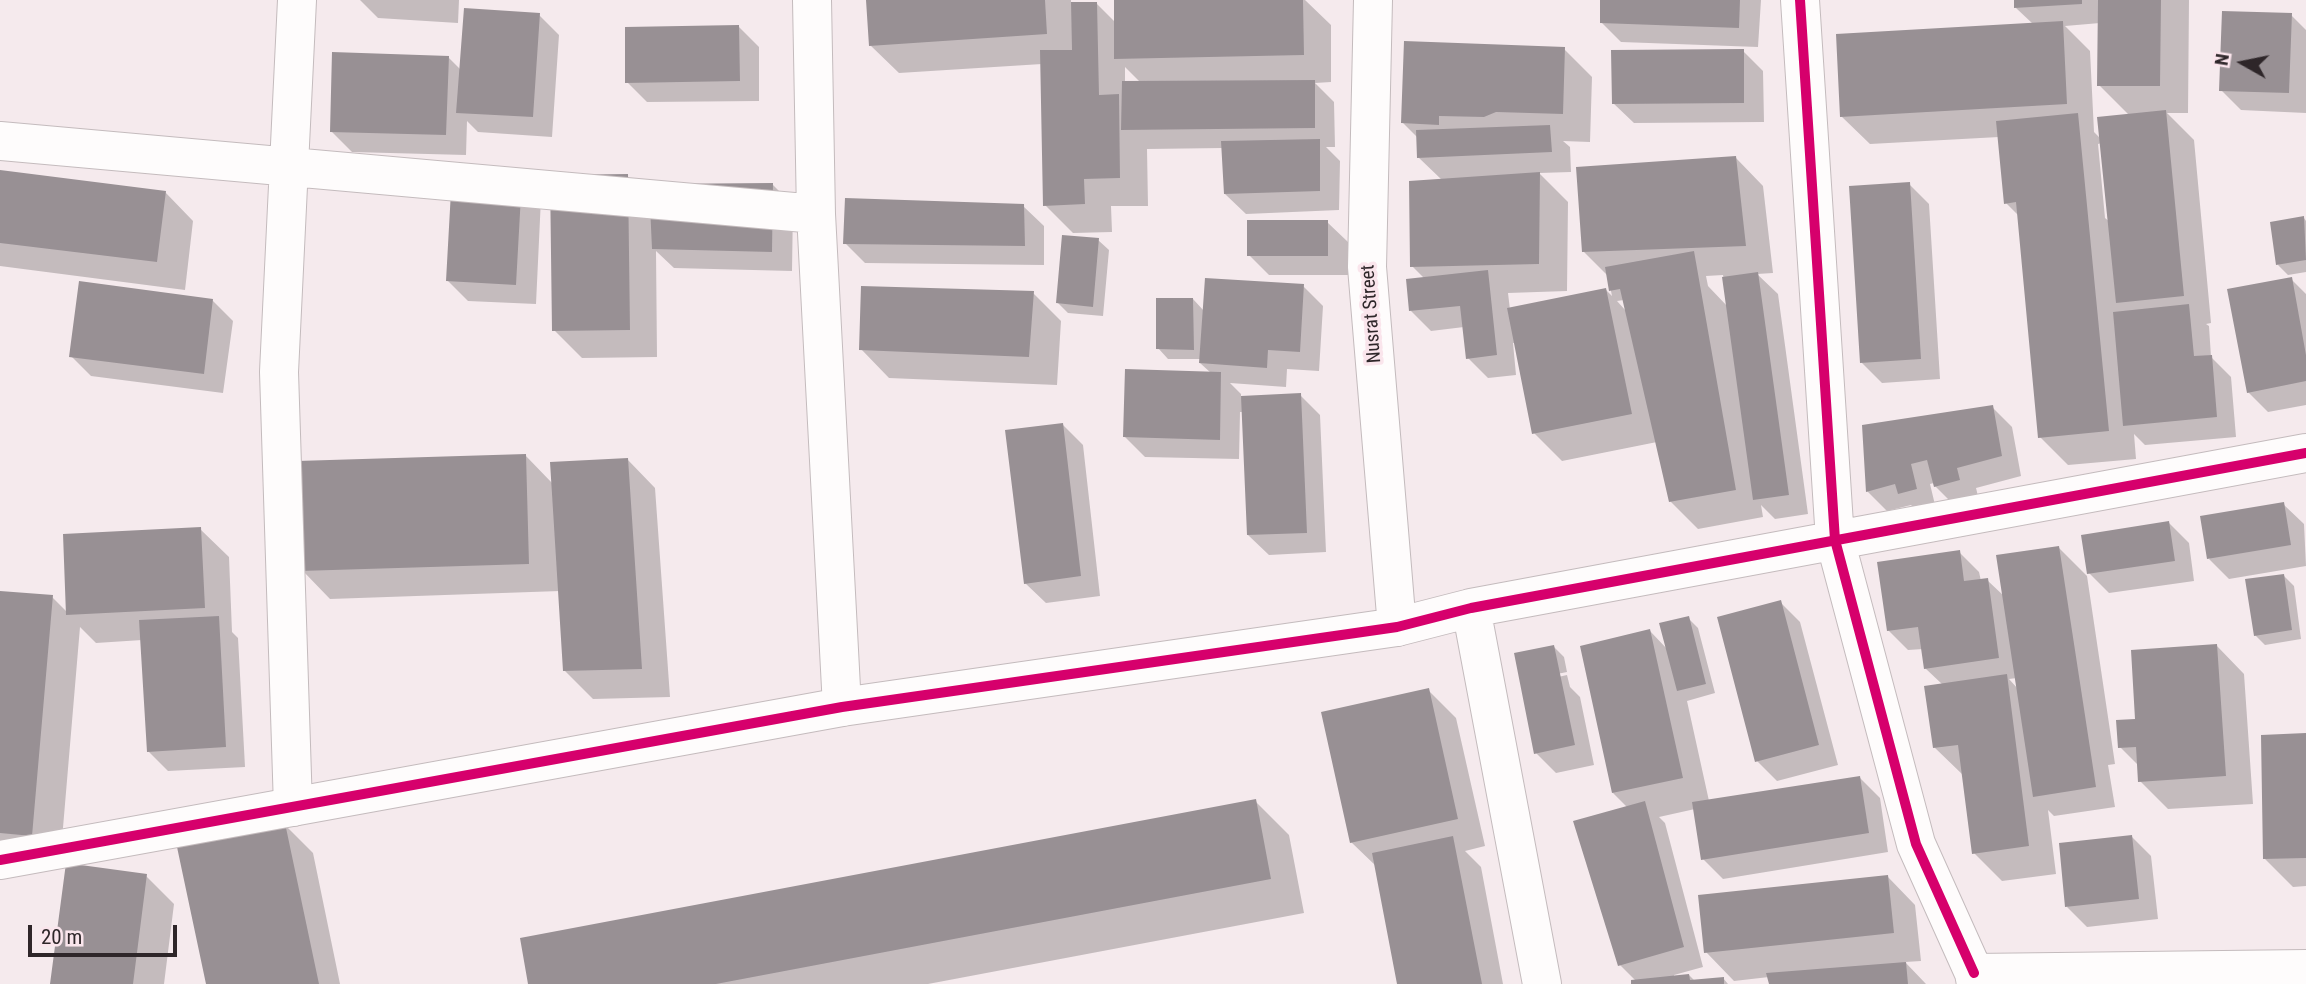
<!DOCTYPE html>
<style>
body{margin:0}
#map{position:relative;width:2306px;height:984px;overflow:hidden;background:#f5eaed;font-family:"Roboto Condensed",sans-serif}
canvas{display:block}
.north{position:absolute;left:2208px;top:28px;width:70px;height:70px;-webkit-text-stroke:5px #fae5ec;paint-order:stroke;rotate:279deg;font-size:19px;font-weight:700;line-height:28px;text-align:center;color:#2e2629}
.north::after{content:'';display:block;margin:auto;width:24px;height:32px;background:#2e2629;clip-path:polygon(50% 0,100% 100%,50% 72%,0 100%)}
.scale{position:absolute;left:28px;top:925px;width:149px;height:32px;box-sizing:border-box;border:4px solid #2e2629;border-top:0;padding-left:9px;font-size:21px;line-height:24px;white-space:nowrap;color:#2e2629;-webkit-text-stroke:5px #fae5ec;paint-order:stroke}
</style>
<div id="map">
<canvas width="2306" height="984"></canvas>
<div class="north">N</div>
<div class="scale">20 m</div>
</div>
<script>
const ctx = document.querySelector('canvas').getContext('2d');
ctx.lineJoin = 'round';
function paint(path, color) {
  ctx.fillStyle = color;
  ctx.fill(path, 'evenodd');
}
function poly(rows) {
  const path = new Path2D();
  for (const r of rows) {
    path.moveTo(r[0], r[1]);
    for (let i = 2; i < r.length; i += 2) path.lineTo(r[i], r[i + 1]);
  }
  return path;
}
function trace(path, color, width, dash) {
  ctx.strokeStyle = color;
  ctx.lineWidth = width;
  ctx.lineCap = dash ? 'butt' : 'round';
  ctx.setLineDash(dash || []);
  ctx.stroke(path);
}
function drawText(font, color, halo, rows, align = 'center') {
  ctx.font = font + ' "Roboto Condensed",sans-serif';
  ctx.lineWidth = 7;
  ctx.setLineDash([]);
  ctx.textBaseline = 'middle';
  ctx.strokeStyle = halo;
  ctx.fillStyle = color;
  for (const [text, x, y, turn = 0] of rows) {
    ctx.save();
    ctx.translate(x, y);
    ctx.rotate((+turn || 0) * Math.PI / 180);
    ctx.textAlign = isNaN(turn) ? turn : align;
    if (halo) ctx.strokeText(text, 0, 0);
    ctx.fillText(text, 0, 0);
    ctx.restore();
  }
}
paint(poly([
 [360,0,459,0,458,23,378,18],
 [868,0,1071,0,1071,4,1096,3,1116,23,1174,0,1305,0,1331,25,1331,82,1315,83,1334,102,1335,147,1326,147,1340,161,1339,210,1246,214,1225,194,1223,148,1147,149,1148,206,1111,206,1112,232,1073,233,1045,205,1042,64,899,73,870,45],
 [1125,67,1141,83,1125,83],
 [1602,0,1761,0,1758,47,1621,42,1601,22],
 [2015,0,2189,0,2188,113,2167,113,2194,140,2211,323,2206,324,2209,326,2211,357,2231,377,2236,437,2145,445,2134,434,2136,459,2068,465,2040,437,2019,216,2006,203,1999,137,1870,144,1841,116,2033,24,2016,8],
 [2100,23,2099,85,2130,116,2101,139,2094,132,2090,51,2065,26],
 [2102,143,2110,222,2105,218,2098,144],
 [539,15,559,35,552,137,478,132,467,121,466,155,352,152,332,132,448,57,461,70],
 [2291,15,2306,30,2306,113,2241,110,2221,90],
 [739,27,759,47,759,101,647,102,627,82],
 [1564,49,1592,77,1590,142,1563,141,1570,147,1571,172,1539,173,1568,202,1567,291,1508,293,1510,310,1606,290,1612,296,1608,276,1583,251,1735,157,1763,186,1773,273,1757,274,1778,294,1808,514,1775,519,1761,505,1763,517,1698,529,1670,501,1657,442,1562,461,1534,433,1516,343,1513,343,1516,375,1488,378,1468,358,1464,327,1431,331,1411,311,1425,279,1412,266,1442,180,1418,157,1418,138,1402,122],
 [1723,275,1728,307,1708,286,1706,276],
 [1624,300,1626,311,1617,301],
 [1743,51,1763,71,1764,122,1634,123,1613,103],
 [0,172,165,192,193,221,185,290,0,266],
 [454,175,541,198,536,304,468,301,448,281],
 [627,176,651,200,773,185,793,205,792,271,674,268,656,251,657,357,582,358,554,330],
 [1909,184,1929,204,1940,379,1882,383,1862,363],
 [1023,206,1044,226,1044,265,865,263,845,243],
 [2304,218,2306,221,2306,272,2288,275,2278,265],
 [1327,222,1348,242,1348,275,1269,275,1249,255],
 [1098,240,1109,250,1103,316,1068,313,1058,303],
 [2291,279,2306,294,2306,405,2268,412,2248,392],
 [1303,286,1323,306,1319,371,1287,369,1286,387,1230,383,1241,394,1241,398,1300,395,1320,415,1326,552,1269,555,1248,535,1243,412,1240,412,1239,459,1145,457,1125,437,1211,373,1200,363,1201,359,1168,359,1158,348,1193,299,1204,311],
 [1033,293,1061,321,1057,385,889,378,861,349],
 [212,300,233,321,223,393,91,376,71,356],
 [1992,407,2012,427,2021,476,1976,488,1979,500,1955,506,1935,486,1934,483,1930,484,1936,509,1919,513,1911,505,1887,511,1867,491],
 [1063,425,1083,445,1100,596,1046,603,1025,583],
 [525,455,553,484,627,459,655,488,670,697,593,699,564,670,560,591,330,599,302,570],
 [2283,504,2304,524,2306,566,2229,579,2209,559],
 [2169,523,2189,543,2194,581,2109,593,2089,573],
 [200,529,229,557,232,632,238,638,245,767,168,771,148,751,142,640,96,643,80,627,60,863,0,859,0,592,52,597,68,613],
 [2059,548,2087,576,2115,764,2108,765,2115,807,2054,816,2048,810,2056,874,2002,881,1974,853,1963,775,1934,747,1943,685,1925,668,1923,649,1908,650,1888,630,1959,552,1979,572,1981,581,1987,580,2005,597],
 [2017,678,2018,689,2009,679],
 [2284,576,2294,586,2301,639,2265,645,2255,635],
 [1780,602,1800,622,1838,765,1777,781,1757,761],
 [1688,618,1698,628,1715,693,1687,701,1709,801,1860,778,1880,798,1888,852,1723,879,1703,859,1695,809,1659,817,1665,823,1703,967,1674,975,1674,977,1689,975,1695,981,1723,978,1728,984,1633,984,1636,981,1620,965,1628,808,1613,793,1650,631,1668,650],
 [2216,645,2244,674,2253,804,2168,809,2140,781,2139,766,2120,747,2137,721],
 [1554,647,1564,657,1567,672,1527,680,1527,684,1567,675,1570,687,1580,697,1594,765,1556,773,1536,753,1516,654],
 [1428,690,1456,718,1485,846,1465,851,1481,867,1503,984,1399,984,1377,867,1351,842],
 [2306,735,2306,886,2293,887,2265,859],
 [1255,801,1289,835,1304,913,928,984,530,984],
 [285,825,313,853,340,984,208,984],
 [2131,836,2151,856,2158,919,2087,927,2067,907],
 [146,876,174,904,164,984,52,984],
 [1887,876,1915,905,1921,961,1905,962,1926,984,1770,984,1769,977,1734,981,1706,952]
]), '#0003');
paint(poly([
 [866,0,1045,0,1047,34,869,46],
 [1114,0,1303,0,1304,55,1114,59],
 [1600,0,1740,0,1739,28,1600,23],
 [2014,0,2082,0,2082,4,2014,8],
 [2098,0,2161,0,2160,86,2097,86],
 [1071,2,1097,2,1099,95,1119,94,1120,178,1084,179,1085,204,1043,206,1040,50,1072,50],
 [464,8,540,13,533,117,456,113],
 [2222,11,2292,13,2289,93,2219,91],
 [2063,21,2067,104,1840,117,1836,34],
 [739,25,740,81,625,83,625,27],
 [1404,41,1565,47,1563,114,1496,112,1484,117,1439,116,1439,125,1401,123],
 [1744,49,1744,103,1612,104,1611,50],
 [332,52,449,56,446,135,330,132],
 [1315,80,1315,128,1121,130,1122,81],
 [2166,110,2184,296,2116,303,2097,117],
 [2078,113,2109,431,2038,438,2016,202,2004,204,1996,121],
 [1550,125,1552,152,1417,158,1416,130],
 [1320,139,1320,191,1224,194,1221,141],
 [1736,156,1746,246,1582,252,1576,167],
 [0,170,166,191,157,262,0,243],
 [1540,172,1539,264,1410,267,1409,181],
 [452,173,522,177,516,285,446,281],
 [628,174,630,330,552,331,550,175],
 [1910,182,1921,359,1860,363,1849,186],
 [773,183,772,252,652,249,649,184],
 [845,198,1024,204,1025,246,843,244],
 [2304,216,2306,260,2276,265,2270,222],
 [1247,220,1328,220,1328,256,1247,256],
 [1062,235,1099,238,1093,307,1056,303],
 [1694,251,1736,490,1669,502,1620,289,1609,291,1605,267],
 [1488,270,1497,355,1466,359,1460,306,1409,311,1406,279],
 [1758,272,1789,495,1753,500,1722,277],
 [2292,277,2306,355,2306,381,2247,393,2227,289],
 [1205,278,1304,284,1300,352,1268,350,1267,368,1199,363],
 [79,281,213,299,204,374,69,357],
 [861,286,1034,291,1029,357,859,350],
 [1606,288,1632,414,1532,434,1507,308],
 [1156,298,1193,298,1194,350,1156,349],
 [2189,304,2194,356,2212,355,2217,417,2123,426,2113,312],
 [1125,369,1221,372,1220,440,1123,437],
 [1301,393,1307,533,1247,535,1241,396],
 [1993,405,2002,456,1957,468,1960,480,1934,487,1927,460,1911,464,1917,489,1898,494,1895,484,1866,492,1862,425],
 [1063,423,1081,576,1024,584,1005,430],
 [526,454,529,564,300,571,297,461],
 [628,458,642,669,563,671,550,462],
 [2284,502,2291,545,2207,559,2200,516],
 [2169,521,2175,561,2087,574,2081,535],
 [201,527,205,608,66,615,63,534],
 [2059,546,2096,787,2033,797,1996,555],
 [1960,550,1964,581,1988,578,1999,658,1924,669,1918,627,1887,631,1877,562],
 [2284,574,2292,630,2254,636,2245,579],
 [0,591,53,595,32,836,0,833],
 [1781,600,1819,745,1755,762,1717,617],
 [219,616,226,747,147,752,139,620],
 [1689,616,1706,684,1677,691,1659,623],
 [1650,629,1683,778,1612,793,1580,646],
 [2217,644,2226,776,2138,782,2136,747,2118,748,2116,720,2135,719,2131,650],
 [1554,645,1575,745,1534,754,1514,653],
 [2007,674,2029,846,1972,854,1958,745,1933,748,1924,686],
 [1429,688,1458,819,1350,843,1321,712],
 [2306,733,2306,858,2263,859,2261,735],
 [1860,776,1869,833,1701,860,1692,802],
 [1256,799,1271,879,716,984,528,984,520,938],
 [1645,801,1684,947,1618,966,1573,821],
 [285,823,319,984,206,984,177,847],
 [2132,835,2139,899,2065,907,2059,843],
 [1453,836,1482,984,1397,984,1372,853],
 [66,863,147,874,133,984,50,984],
 [1888,875,1894,933,1704,953,1698,895],
 [1906,962,1908,984,1769,984,1766,973],
 [1689,974,1690,980,1724,977,1724,984,1631,984,1631,980]
]), '#989094');
const street = poly([
 [812,0,816,214,842,707],
 [1800,0,1835,540,1916,844,1974,973],
 [0,141,816,214],
 [1471,608,1542,984],
 [1397,627,1471,608,2306,453],
 [293,807,279,372,297,0],
 [1976,984,1974,973,2306,969]
]);
const secondary = poly([
 [0,860,842,707,1397,627,1367,267,1373,0]
]);
trace(street, '#c4bbbd', 40);
trace(secondary, '#c4bbbd', 40);
trace(street, '#fefcfc', 38);
trace(secondary, '#fefcfc', 38);
trace(poly([
 [1800,0,1835,540,1916,844,1974,973],
 [0,860,842,707,1397,627,1471,608,2306,453]
]), '#d6006c', 10);
drawText('19px', '#2e2629', '#fae5ec', [
 ["Nusrat Street",1372,314,-94]
]);
</script>
